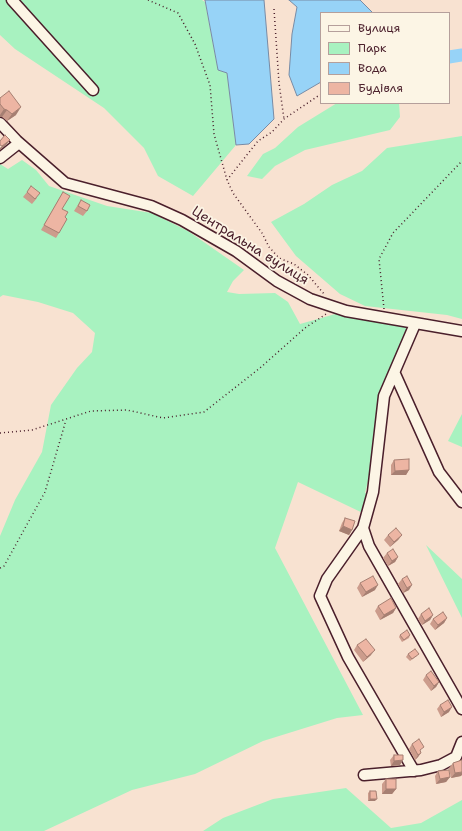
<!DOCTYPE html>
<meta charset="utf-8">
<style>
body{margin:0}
#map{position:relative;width:462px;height:831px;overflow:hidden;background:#f8e2d1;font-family:"Shantell Sans",sans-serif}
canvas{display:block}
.legend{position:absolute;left:320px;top:12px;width:130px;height:92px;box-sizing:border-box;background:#fcf5e5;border:1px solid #b59f9b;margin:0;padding:5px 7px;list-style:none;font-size:12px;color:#4a1f2b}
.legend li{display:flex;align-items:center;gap:8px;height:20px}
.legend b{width:20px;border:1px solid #b59f9b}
</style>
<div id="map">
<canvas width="462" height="831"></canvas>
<ul class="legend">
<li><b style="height:5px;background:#fcf5e5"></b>Вулиця</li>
<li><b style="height:11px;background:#a8f2c0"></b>Парк</li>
<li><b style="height:11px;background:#97d3f7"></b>Вода</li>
<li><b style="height:11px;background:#edb5a3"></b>Будівля</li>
</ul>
</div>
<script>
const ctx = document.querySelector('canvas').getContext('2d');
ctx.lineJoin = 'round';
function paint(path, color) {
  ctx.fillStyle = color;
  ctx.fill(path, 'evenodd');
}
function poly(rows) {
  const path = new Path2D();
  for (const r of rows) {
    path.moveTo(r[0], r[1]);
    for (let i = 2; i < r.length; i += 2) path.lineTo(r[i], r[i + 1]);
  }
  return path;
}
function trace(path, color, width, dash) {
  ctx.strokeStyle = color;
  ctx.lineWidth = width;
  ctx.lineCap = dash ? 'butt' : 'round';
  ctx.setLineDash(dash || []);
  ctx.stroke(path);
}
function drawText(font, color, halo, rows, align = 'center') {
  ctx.font = font + ' "Shantell Sans",sans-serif';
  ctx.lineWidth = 3.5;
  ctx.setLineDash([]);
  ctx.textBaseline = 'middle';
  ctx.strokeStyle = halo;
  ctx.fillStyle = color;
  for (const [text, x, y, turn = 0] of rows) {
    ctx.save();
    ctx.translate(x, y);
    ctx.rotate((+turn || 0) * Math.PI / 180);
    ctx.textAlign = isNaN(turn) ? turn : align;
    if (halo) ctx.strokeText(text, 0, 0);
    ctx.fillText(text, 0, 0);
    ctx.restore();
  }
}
paint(poly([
 [0,0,202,0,205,2,218,70,227,73,236,145,193,196,158,176,144,148,104,108,15,49,0,35],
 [337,103,399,103,400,117,390,130,305,150,275,166,262,179,247,176,263,154,275,148,298,127],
 [462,136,462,319,447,315,365,306,340,294,296,256,271,222,304,204,332,185,362,171,387,148],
 [22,160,36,170,49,186,107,206,152,213,188,231,244,270,233,281,227,292,239,294,275,293,288,302,300,324,346,311,415,324,395,374,365,493,373,492,367,515,298,482,275,548,363,715,337,718,263,741,195,774,132,790,44,831,0,831,0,536,15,500,42,452,51,405,77,368,92,352,95,333,73,313,38,302,3,295,0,297,0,164,8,169],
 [462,414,462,447,448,441],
 [426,545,462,579,462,618],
 [346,788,391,828,421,823,462,800,462,831,203,831,223,818,273,799]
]), '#a8f2c0');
const water = poly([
 [205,0,264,0,274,119,249,144,236,145,227,73,218,70,205,0],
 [289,0,360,0,373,13,321,13,321,82,297,96,289,75,292,34,297,7,289,0]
]);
paint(water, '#97d3f7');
trace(water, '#788ba5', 1);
trace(poly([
 [449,57,462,55]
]), '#97d3f7', 13);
const minor = poly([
 [12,0,93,90],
 [0,123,17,141,65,183,151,206,182,220,236,251,277,281,310,299,346,311,462,331],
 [0,158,19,143],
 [415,324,384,396,373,492,363,528,369,546,462,709],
 [395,374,439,472,462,502],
 [363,528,327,579,320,596,348,657,414,771],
 [364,775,421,770,441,765,456,757,462,742]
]);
trace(minor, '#4a1f2b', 13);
trace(poly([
 [148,0,178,13,195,44,210,85,214,134,227,180],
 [274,9,279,83,284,119],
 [321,94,284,119,272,132,258,141,227,180,233,193,262,233,269,247,279,258,294,264,308,275,324,294],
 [384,309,379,259,393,233,462,161],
 [0,433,32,430,91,411,127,410,163,418,204,412,260,368,305,328,326,314],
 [0,568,4,566,45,492,66,420]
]), '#4a1f2b', 1.5, [1, 3]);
trace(minor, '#fcf5e5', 10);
paint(poly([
 [0,98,16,115,7,121,2,117,0,117],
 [27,192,37,198,32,204,23,197],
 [63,192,62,209,59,233,56,238,41,230],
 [81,200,87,211,83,216,74,211],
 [394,460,409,470,406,475,391,475,391,465],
 [345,518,352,530,349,535,339,531,342,523],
 [388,535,402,535,398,540,390,547,384,540],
 [387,553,398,557,395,562,388,566,383,558],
 [402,579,409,590,403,593,398,584],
 [360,583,375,590,362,597,357,588],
 [378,606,396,608,393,613,380,620,375,611],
 [421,614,433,615,430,620,422,625,418,619],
 [447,618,444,623,435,630,430,624,433,619],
 [400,635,410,635,409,638,402,642,399,637],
 [357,645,371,655,363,662,354,650],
 [408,654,417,656,410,661,406,657],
 [426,675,439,682,436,687,431,691,423,680],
 [440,705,449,712,441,717,437,709],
 [412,744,421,752,418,757,415,760,409,749],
 [394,755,400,765,391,766,390,760],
 [453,763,461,776,451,778,449,768],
 [438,771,450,777,446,782,436,784,435,776],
 [386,779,396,789,392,794,382,794,382,784],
 [370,791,375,801,368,801,368,793]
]), '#cc9c8c');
paint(poly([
 [21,107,16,115,7,121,12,114],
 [4,109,7,110,2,117,0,117,0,115],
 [10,140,7,144,0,150,0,148,2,146],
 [409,470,406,475,391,475,395,471],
 [343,526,352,530,349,535,339,531],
 [402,535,398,540,390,547,394,542],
 [398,557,395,562,388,566,392,561],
 [378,585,375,590,362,597,366,592],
 [412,585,409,590,403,593,407,588],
 [396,608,393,613,380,620,384,615],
 [433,615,430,620,422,625,425,621],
 [447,618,444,623,435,630,438,625],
 [375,650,371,655,363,662,367,657],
 [439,682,436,687,431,691,434,686],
 [452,707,449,712,441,717,444,712],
 [421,753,418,757,415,760,418,755],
 [403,760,400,765,391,766,394,761],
 [462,772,462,775,461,776,451,778,455,773],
 [450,777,446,782,436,784,440,779],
 [386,789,396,789,392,794,382,794],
 [370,799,377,799,375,801,368,801]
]), '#a67f72');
const building = poly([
 [9,91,21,107,12,114,7,110,4,109,0,104,0,98,9,91],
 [5,135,10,140,2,146,0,145,0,141,5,135],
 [31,186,40,193,35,199,27,192,31,186],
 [63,192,70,196,62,209,68,212,65,217,67,219,59,233,44,225,63,192],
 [81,200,90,205,87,211,78,206,81,200],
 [409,459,409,470,395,471,394,460,409,459],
 [345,518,355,521,352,530,343,526,345,518],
 [396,528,402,535,394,542,388,535,396,528],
 [393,549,398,557,392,561,387,553,393,549],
 [373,576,378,585,366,592,360,583,373,576],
 [407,576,412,585,407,588,402,579,407,576],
 [391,598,396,608,384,615,378,606,391,598],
 [429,608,433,615,425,621,421,614,429,608],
 [443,612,447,618,438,625,433,619,443,612],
 [407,630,410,635,404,640,400,635,407,630],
 [366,639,375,650,367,657,357,645,366,639],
 [415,649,419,654,412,659,408,654,415,649],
 [431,671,439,682,434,686,426,675,431,671],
 [448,700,452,707,444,712,440,705,448,700],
 [419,739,424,747,420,750,421,753,418,755,412,744,419,739],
 [394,755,403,755,403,760,394,761,394,755],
 [462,760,462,772,455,773,453,763,462,760],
 [449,770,450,777,440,779,438,771,449,770],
 [386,779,396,779,396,789,386,789,386,779],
 [370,791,376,791,377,799,370,799,370,791]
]);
paint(building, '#edb5a3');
trace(building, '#a67f72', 1);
drawText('14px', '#4a1f2b', '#fcf5e5', [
 ["Центральна вулиця",250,246,32]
]);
</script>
